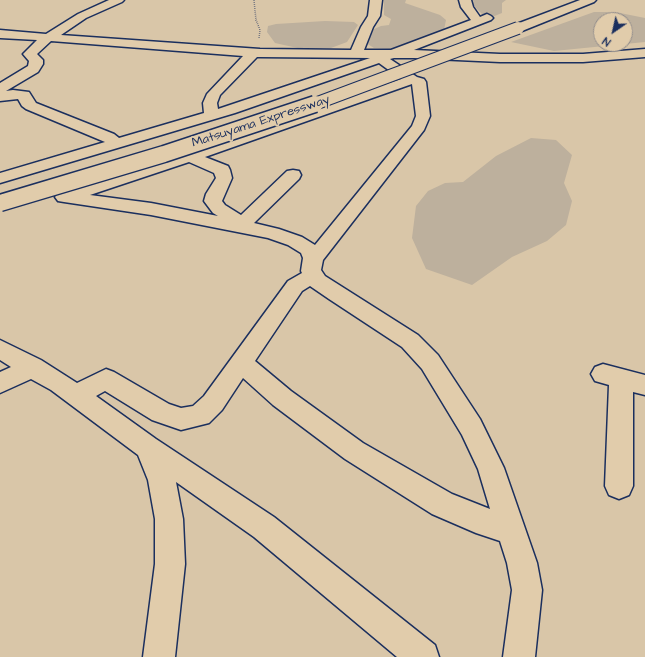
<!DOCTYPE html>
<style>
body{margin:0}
#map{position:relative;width:645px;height:657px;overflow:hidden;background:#d9c6a8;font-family:"Architects Daughter",sans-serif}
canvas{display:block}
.north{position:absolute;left:593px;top:12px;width:40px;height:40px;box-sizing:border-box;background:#e1ccab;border:1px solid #928d8c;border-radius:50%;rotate:214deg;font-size:11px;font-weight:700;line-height:16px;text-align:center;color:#1b2f5e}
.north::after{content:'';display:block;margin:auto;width:14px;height:18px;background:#1b2f5e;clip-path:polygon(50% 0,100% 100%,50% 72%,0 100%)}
</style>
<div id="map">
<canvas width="645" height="657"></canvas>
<div class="north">N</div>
</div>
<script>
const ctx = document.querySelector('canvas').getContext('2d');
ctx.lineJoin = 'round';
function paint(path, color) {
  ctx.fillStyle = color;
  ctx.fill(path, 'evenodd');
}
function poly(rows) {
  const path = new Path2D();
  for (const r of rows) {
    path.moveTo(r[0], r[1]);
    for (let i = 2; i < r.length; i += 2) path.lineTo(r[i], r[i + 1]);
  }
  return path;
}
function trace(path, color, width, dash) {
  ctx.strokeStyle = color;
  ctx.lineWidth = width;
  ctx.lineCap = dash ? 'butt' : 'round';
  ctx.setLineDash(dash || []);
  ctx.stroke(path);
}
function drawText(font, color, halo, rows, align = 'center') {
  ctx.font = font + ' "Architects Daughter",sans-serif';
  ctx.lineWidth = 3.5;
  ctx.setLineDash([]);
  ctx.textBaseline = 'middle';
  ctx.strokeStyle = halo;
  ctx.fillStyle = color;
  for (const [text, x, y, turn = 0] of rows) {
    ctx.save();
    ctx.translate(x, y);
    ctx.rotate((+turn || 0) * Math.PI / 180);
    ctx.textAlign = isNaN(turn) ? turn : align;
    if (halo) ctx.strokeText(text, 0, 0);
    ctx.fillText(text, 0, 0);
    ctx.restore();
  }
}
paint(poly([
 [384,0,406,0,405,3,440,15,446,20,444,30,393,49,374,48,366,43,374,29,381,26,389,25,391,19,384,15],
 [468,0,506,0,502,3,502,13,487,19],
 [594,12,615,12,645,18,645,42,554,51,511,42],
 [601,20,625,20,625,44,601,44],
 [325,21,354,22,358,25,347,42,331,48,302,49,275,43,267,32,268,26,276,24],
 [531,138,556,140,572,155,564,183,572,201,566,225,547,241,512,257,472,285,426,269,412,238,416,206,428,191,445,183,463,182,496,156]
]), '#bdb09d');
const minor = poly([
 [109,0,124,0,122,2,86,18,61,35,260,49,351,50,361,27,368,16,370,0,382,0,380,16,373,27,364,50,391,50,471,20,461,7,459,0,471,0,473,7,480,17,487,14,491,16,493,18,491,20,414,50,500,54,583,54,645,49,645,57,583,62,500,62,414,58,394,58,390,59,417,77,424,79,426,82,430,116,424,130,323,260,321,270,325,276,418,335,438,355,480,419,504,468,537,563,542,590,535,657,503,657,512,590,507,563,500,541,476,533,432,514,345,459,273,405,243,378,222,410,209,423,181,430,152,420,105,391,96,396,156,439,274,517,435,645,439,657,397,657,254,537,176,482,183,519,185,564,175,657,143,657,155,564,155,519,148,480,138,455,51,390,31,379,0,393,0,372,11,367,0,360,0,340,41,360,77,383,106,369,114,372,169,404,181,408,193,406,204,396,288,281,302,273,301,271,303,258,301,253,288,245,268,238,151,215,64,202,58,201,55,197,58,193,163,160,401,79,379,63,235,113,0,183,0,173,105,142,26,109,22,106,18,99,0,101,0,83,28,66,29,61,23,54,37,40,0,38,0,30,46,34,78,14,109,0],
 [51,41,243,56,207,94,203,103,204,113,119,138,114,134,36,103,29,92,13,90,6,91,38,72,43,64,43,60,37,54,51,41],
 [257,57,260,57,370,58,218,109,217,103,220,95,257,57],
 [412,84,416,116,412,126,315,245,302,237,279,229,254,223,299,179,301,175,299,171,293,170,287,171,241,215,225,205,222,201,232,178,230,170,228,166,205,157,412,84],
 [189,162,214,173,216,178,206,194,204,201,213,213,218,216,151,203,90,195,189,162],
 [310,286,329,299,402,347,422,369,462,435,478,469,490,509,452,494,363,443,291,391,255,361,302,291,310,286],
 [603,364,645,375,645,395,633,392,633,486,629,495,619,499,609,495,605,486,609,385,595,381,591,374,595,367,603,364]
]);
const highway = poly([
 [580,0,596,0,594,2,522,31,514,31,512,28,514,25,580,0]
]);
trace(minor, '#1b2f5e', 3);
trace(highway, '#1b2f5e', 3);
trace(poly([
 [254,0,256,20,260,30,259,38]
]), '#1b2f5e', 1.5, [0.5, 1.5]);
paint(minor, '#e1ccab');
paint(highway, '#e1ccab');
const highwayBridgeFar1 = poly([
 [312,105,518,28]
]);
const highwayBridge = poly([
 [0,203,164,154,315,104]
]);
trace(highwayBridgeFar1, '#1b2f5e', 14, []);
trace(highwayBridge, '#1b2f5e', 19, []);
trace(highwayBridgeFar1, '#e1ccab', 12);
trace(highwayBridge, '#e1ccab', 16);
drawText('13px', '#1b2f5e', '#e1ccab', [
 ["Matsuyama Expressway",261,122,-18]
]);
</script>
